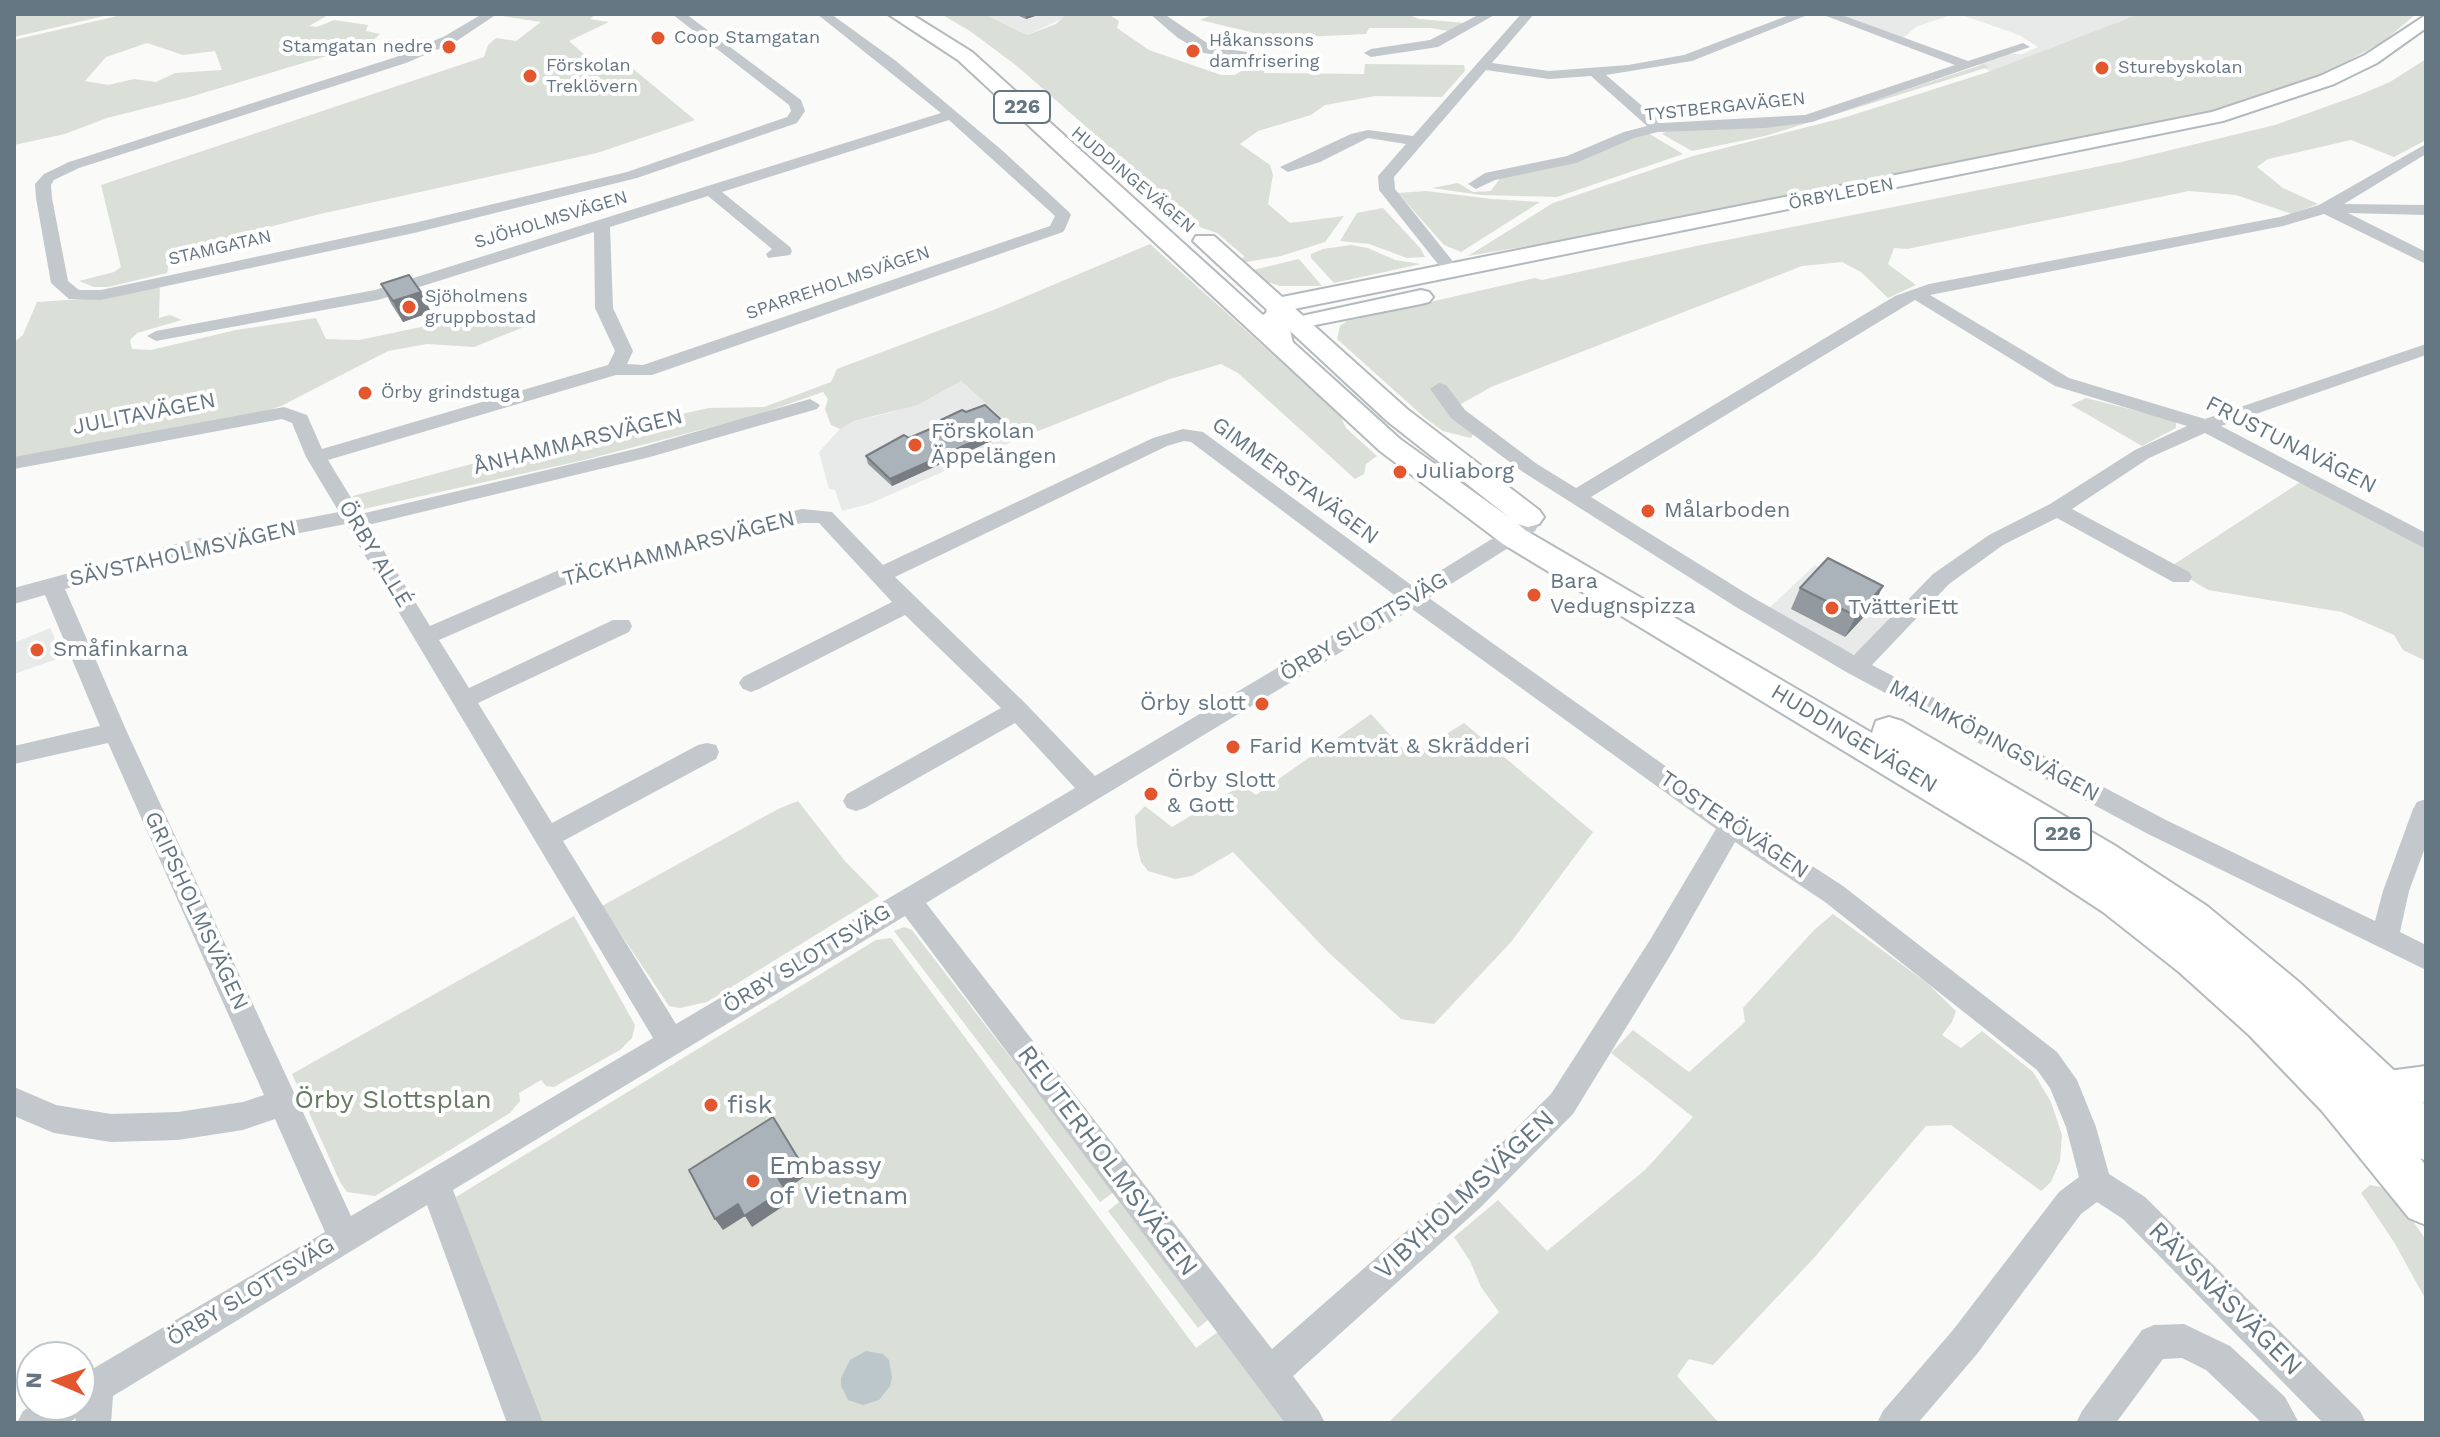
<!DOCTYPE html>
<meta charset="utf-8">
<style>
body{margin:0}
#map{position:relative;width:2440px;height:1437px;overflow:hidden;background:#fafaf8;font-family:"Work Sans",sans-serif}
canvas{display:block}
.frame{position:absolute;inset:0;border:16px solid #657683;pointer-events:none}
.north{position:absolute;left:16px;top:1341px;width:80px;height:80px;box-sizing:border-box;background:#fff;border:2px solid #c1c8cd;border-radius:50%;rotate:272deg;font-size:22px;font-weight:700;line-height:32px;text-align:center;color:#657683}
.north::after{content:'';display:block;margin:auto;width:28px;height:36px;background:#e4572e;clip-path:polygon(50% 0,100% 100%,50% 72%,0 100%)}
</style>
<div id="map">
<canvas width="2440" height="1437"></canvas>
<div class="frame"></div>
<div class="north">N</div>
</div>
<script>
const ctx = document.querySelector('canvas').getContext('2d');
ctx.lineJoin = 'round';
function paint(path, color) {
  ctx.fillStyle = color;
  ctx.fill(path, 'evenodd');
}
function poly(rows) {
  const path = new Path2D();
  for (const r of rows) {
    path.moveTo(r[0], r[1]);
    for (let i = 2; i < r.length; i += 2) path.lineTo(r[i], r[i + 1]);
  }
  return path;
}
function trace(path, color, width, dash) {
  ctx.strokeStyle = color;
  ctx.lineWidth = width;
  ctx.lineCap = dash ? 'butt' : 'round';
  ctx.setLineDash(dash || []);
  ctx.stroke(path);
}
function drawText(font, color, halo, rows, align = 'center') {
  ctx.font = font + ' "Work Sans",sans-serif';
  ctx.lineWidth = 8;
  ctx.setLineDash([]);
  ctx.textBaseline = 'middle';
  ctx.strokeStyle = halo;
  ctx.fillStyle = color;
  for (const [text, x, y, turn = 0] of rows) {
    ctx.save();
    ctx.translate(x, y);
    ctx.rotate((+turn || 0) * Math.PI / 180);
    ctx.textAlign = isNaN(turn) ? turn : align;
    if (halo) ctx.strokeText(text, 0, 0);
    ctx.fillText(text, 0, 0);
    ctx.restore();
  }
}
paint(poly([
 [984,14,1067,14,1068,16,1027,35],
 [1838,14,1953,14,1916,27,1903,38],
 [1959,14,2133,14,2185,34,2007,80,1976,64,2009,54,2022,54,2038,47,2019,35],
 [961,381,1023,437,869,504,842,511,835,490,829,489,819,452,840,429,854,421,889,413],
 [1815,565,1900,608,1860,654,1841,653,1767,610],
 [50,628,63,657,14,674,14,643]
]), '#e8e9e9');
paint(poly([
 [14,14,113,14,14,37],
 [126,14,330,14,309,26,317,27,334,20,368,25,366,31,380,34,370,43,190,97,107,118,65,134,14,145,14,40],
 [147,43,183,55,215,51,222,70,175,73,156,82,134,79,108,85,85,81,106,57],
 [507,14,596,14,590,19,609,22,569,41,600,68,626,63,695,120,597,153,320,214,171,252,167,273,108,287,94,287,79,281,114,272,121,267,101,185,484,57,488,45,496,38,516,41,541,22,502,16],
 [941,14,984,14,1027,35,1056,24,1067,14,1108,14,1119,21,1117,28,1149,50,1221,75,1235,75,1251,65,1264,66,1264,73,1364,74,1365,64,1464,65,1465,71,1442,97,1375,96,1325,105,1311,115,1258,131,1240,144,1270,165,1273,175,1268,204,1290,223,1344,216,1325,242,1281,256,1241,263,1244,256,1217,233,1200,227,1017,66,970,31],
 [1214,14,1407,14,1419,19,1465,23,1448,31,1431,28,1369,28,1366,34,1304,37,1267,36,1200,20],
 [2140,14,2416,14,2384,41,2339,66,2307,80,2201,114,1625,230,1468,256,1553,203,1693,156,1843,118,1988,72],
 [2426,59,2426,140,2394,157,2351,140,2268,159,2257,167,2283,188,2318,204,2292,214,2236,195,2189,191,1907,249,1894,248,1888,264,1916,285,1888,298,1861,272,1842,262,1802,266,1491,387,1450,410,1474,433,1471,438,1443,431,1425,418,1337,339,1340,326,1347,321,1535,278,1542,280,1696,246,2121,162,2275,125,2359,95,2390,82],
 [1984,64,1989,67,1765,136,1692,151,1662,134,1669,130,1815,120],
 [1648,133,1683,154,1557,197,1481,195,1432,188,1458,183,1473,192,1491,191,1501,177],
 [1426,191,1492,199,1540,202,1461,252,1444,245,1398,193],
 [1383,208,1421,249,1425,257,1407,258,1369,244,1340,241,1357,213],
 [1150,244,1340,415,1346,428,1377,456,1366,464,1364,474,1355,479,1238,373,1221,364,1170,379,1023,437,961,381,917,405,854,421,840,429,831,425,825,409,828,399,823,392,754,416,584,460,359,510,353,496,549,443,709,408,764,407,831,382,837,369,996,309],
 [1351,245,1368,248,1395,260,1421,264,1334,283,1311,258,1311,254,1323,249],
 [1299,259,1322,286,1280,286,1260,279,1249,271],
 [160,285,159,318,170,315,182,320,137,333,130,340,132,349,151,350,236,330,316,318,326,339,359,340,421,327,470,310,523,315,530,317,529,325,474,347,427,344,388,351,281,406,257,414,14,459,14,342,23,335,37,302,98,298],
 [2086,398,2170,419,2176,422,2176,428,2142,446,2071,405],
 [2302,481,2426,547,2426,661,2403,650,2394,635,2342,612,2208,590,2170,567],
 [1371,714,1410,757,1464,723,1593,832,1511,942,1434,1024,1401,1019,1328,952,1233,852,1192,876,1175,879,1148,871,1141,862,1137,845,1135,816,1145,806,1172,827,1242,785,1256,795],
 [798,801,844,860,879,896,707,1002,680,1008,669,1006,602,906,778,809],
 [1833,914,1927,983,1956,1011,1952,1022,1942,1035,1961,1048,1982,1031,2033,1072,2051,1102,2062,1135,2060,1161,2051,1182,2041,1191,1951,1125,1926,1126,1814,1258,1713,1365,1689,1359,1677,1376,1719,1423,1388,1423,1499,1312,1481,1287,1470,1261,1454,1237,1498,1200,1547,1251,1646,1169,1693,1117,1611,1053,1633,1030,1689,1072,1745,1022,1743,1008,1814,930],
 [574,916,635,1025,632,1038,620,1050,554,1087,546,1086,541,1080,519,1093,520,1101,510,1113,375,1196,347,1192,340,1182,292,1074],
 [904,927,912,930,1114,1192,1100,1202,894,931],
 [891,938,1196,1348,1219,1331,1288,1423,534,1423,456,1197,876,940],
 [2370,1185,2391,1189,2426,1240,2426,1300,2394,1242,2361,1193],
 [1119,1202,1209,1319,1198,1328,1108,1211]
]), '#dadfd7');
paint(poly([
 [866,1351,883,1354,889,1360,892,1377,890,1386,879,1400,863,1405,848,1400,841,1386,841,1378,850,1360]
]), '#bbc7cb');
const secondary = poly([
 [2426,15,2426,28,2377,63,2334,84,2223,121,1289,310,1289,316,1297,317,1421,290,1429,292,1433,297,1429,302,1421,304,1290,330,1294,347,1291,352,1282,354,1273,352,1266,327,1255,320,1266,313,1269,300,1277,298,2212,112,2320,76,2365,55,2426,15],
 [2426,1066,2426,1102,2366,1110,2352,1105,2346,1092,2352,1079,2366,1074,2426,1066]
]);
const primary = poly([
 [888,14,911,14,972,52,1400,439,1510,518,1387,421,1193,241,1196,236,1214,236,1407,409,1539,510,1544,517,1539,524,1528,527,1518,524,1525,530,1872,733,1876,721,1889,717,1902,721,2114,845,2207,906,2299,982,2399,1075,2426,1106,2426,1161,2420,1158,2426,1166,2426,1225,2409,1218,2322,1111,2249,1035,2179,972,2103,912,2027,862,1503,544,1380,451,958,60,888,14]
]);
trace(secondary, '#b3babf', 4);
trace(primary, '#b5babe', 4);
paint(poly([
 [482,14,497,14,455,42,406,63,79,168,54,180,51,185,52,198,68,281,79,290,101,290,414,223,627,172,787,117,791,111,789,105,672,14,686,14,801,100,805,111,797,123,637,178,414,233,101,300,69,299,51,283,36,198,35,184,44,174,69,162,396,57,445,36,482,14],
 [817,14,831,14,896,61,1004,152,1069,212,1071,215,1065,229,1063,232,652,375,616,375,328,460,361,514,639,448,810,399,820,405,817,409,650,457,368,525,430,626,559,570,802,509,832,512,883,565,1153,438,1183,429,1203,432,1414,587,1521,521,1535,521,1538,526,1535,531,1429,598,1740,819,1843,886,2057,1052,2077,1080,2096,1127,2109,1174,2145,1197,2360,1411,2366,1423,2323,1423,2123,1219,2097,1202,2081,1214,1977,1354,1918,1423,1877,1423,1883,1411,1953,1330,2059,1192,2079,1177,2066,1127,2050,1088,2037,1070,1825,902,1735,842,1670,956,1573,1114,1481,1207,1293,1376,1319,1411,1325,1423,1285,1423,905,916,453,1190,543,1423,507,1423,427,1205,113,1396,111,1423,75,1423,76,1418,68,1423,17,1423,23,1411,32,1405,80,1405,80,1376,84,1374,325,1232,275,1119,243,1130,178,1140,111,1142,54,1133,14,1116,14,1087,56,1105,111,1114,178,1112,243,1102,264,1095,108,743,14,764,14,746,100,726,45,595,14,604,14,588,191,540,339,512,306,457,292,423,282,419,14,469,14,457,284,407,307,415,322,449,608,365,615,351,595,308,594,232,378,300,156,341,147,336,156,331,375,290,941,113,817,14],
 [949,120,1055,216,1050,226,643,365,627,364,633,351,613,308,610,227,708,196,772,249,766,254,768,258,790,255,792,251,790,247,722,192,949,120],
 [1184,441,1191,442,1397,597,1095,776,1026,704,895,577,1167,446,1184,441],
 [802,523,819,523,892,602,743,677,739,683,743,689,751,692,759,689,905,615,1001,708,847,794,843,801,847,808,856,811,865,808,1015,723,1075,788,676,1024,563,841,716,759,719,752,716,745,707,743,698,745,552,823,478,703,629,632,632,626,629,620,613,620,469,688,439,640,574,581,802,523],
 [346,524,653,1038,351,1216,127,732,65,589,192,554,346,524],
 [1412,609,1716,829,1650,940,1551,1094,1459,1185,1272,1349,926,903,1412,609],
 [1150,14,1164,14,1213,47,1261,54,1268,58,1261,62,1204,53,1178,38,1150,14],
 [1480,14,1496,14,1438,47,1371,57,1364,53,1371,49,1430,40,1480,14],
 [1521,14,1534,14,1492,63,1549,71,1628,65,1684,55,1792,14,1810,14,1692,61,1606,75,1662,123,1805,115,1955,65,1821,14,1839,14,1968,61,2023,43,2030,47,1812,122,1765,128,1658,132,1634,138,1576,163,1495,180,1476,189,1468,184,1485,173,1567,156,1624,132,1647,126,1591,76,1549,79,1486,70,1394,177,1395,189,1459,269,1451,274,1445,273,1379,190,1378,176,1406,144,1368,138,1320,162,1288,172,1280,167,1351,134,1368,130,1413,136,1521,14],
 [2426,144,2426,154,2344,204,2426,205,2426,215,2348,213,2426,252,2426,264,2324,214,2283,226,1930,295,2069,378,2205,419,2426,344,2426,355,2221,426,2426,533,2426,549,2205,433,2149,458,2072,509,2189,572,2192,577,2189,582,2173,582,2057,518,2003,545,1949,584,1872,665,2166,820,2375,921,2383,891,2413,809,2417,802,2426,799,2426,845,2409,891,2400,932,2426,945,2426,970,2148,834,1848,673,1736,607,1523,472,1451,418,1430,389,1439,383,1446,385,1465,410,1537,464,1576,488,1895,296,1929,284,2280,217,2319,205,2426,144],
 [1915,300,2055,386,2187,426,2135,450,2050,504,1989,535,1933,574,1854,655,1752,597,1591,497,1915,300],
 [2184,1324,2230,1346,2285,1397,2299,1423,2262,1423,2206,1370,2182,1358,2163,1359,2116,1423,2076,1423,2082,1411,2142,1330,2154,1325,2184,1324]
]), '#c3c8cc');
paint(secondary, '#fff');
paint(primary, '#fff');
paint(poly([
 [1015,14,1041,14,1026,19],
 [381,284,431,312,403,322,392,305],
 [941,420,1009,433,892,486,868,464,866,456,942,424],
 [1800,588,1873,607,1845,637,1791,609]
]), '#929a9f');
paint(poly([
 [1026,14,1041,14,1026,19],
 [421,292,431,312,403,322,393,301],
 [1008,426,1009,433,892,486,890,479],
 [1883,586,1873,607,1845,637,1856,616],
 [801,1163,807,1175,785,1190,791,1201,752,1227,745,1216,723,1230,715,1219]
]), '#777d82');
const building = poly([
 [409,275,421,292,393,301,381,284,409,275],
 [985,405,1008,426,890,479,866,456,904,435,909,438,944,423,941,420,962,410,966,412,985,405],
 [1828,558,1883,586,1856,616,1800,588,1828,558],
 [773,1117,801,1163,778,1178,785,1189,744,1216,738,1204,715,1219,689,1170,773,1117]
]);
paint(building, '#aab3b9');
trace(building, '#777d82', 2);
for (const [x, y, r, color] of [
 [658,38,8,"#e4572e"],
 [449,47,8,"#e4572e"],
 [1193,51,8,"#e4572e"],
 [2102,68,8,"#e4572e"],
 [530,76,8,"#e4572e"],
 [409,307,8,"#e4572e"],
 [365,393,8,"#e4572e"],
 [915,445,8,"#e4572e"],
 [1400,472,8,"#e4572e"],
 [1648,511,8,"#e4572e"],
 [1534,595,8,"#e4572e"],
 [1832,608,8,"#e4572e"],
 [37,650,8,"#e4572e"],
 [1262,704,8,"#e4572e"],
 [1233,747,8,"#e4572e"],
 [1151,794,8,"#e4572e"],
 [711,1105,8,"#e4572e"],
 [753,1181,8,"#e4572e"]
]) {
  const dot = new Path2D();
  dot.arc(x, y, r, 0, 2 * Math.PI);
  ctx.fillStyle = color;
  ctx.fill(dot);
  trace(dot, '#fff', 3);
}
drawText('18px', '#657683', '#fff', [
 ["Coop Stamgatan",674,38],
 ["Håkanssons",1209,41],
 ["damfrisering",1209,62],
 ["Stamgatan nedre",433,47,"right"],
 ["Förskolan",546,66],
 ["Treklövern",546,87],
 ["Sturebyskolan",2118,68],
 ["Sjöholmens",425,297],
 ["gruppbostad",425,318],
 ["Örby grindstuga",381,393]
], 'left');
drawText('18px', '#657683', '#fff', [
 ["TYSTBERGAVÄGEN",1725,107,-6],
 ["HUDDINGEVÄGEN",1133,180,40],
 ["ÖRBYLEDEN",1841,194,-11],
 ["SJÖHOLMSVÄGEN",551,220,-17],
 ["STAMGATAN",220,248,-13],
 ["SPARREHOLMSVÄGEN",838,283,-19]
]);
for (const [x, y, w] of [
 [1022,107,56],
 [2063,834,56]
]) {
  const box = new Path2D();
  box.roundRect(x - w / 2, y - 16, w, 32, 6);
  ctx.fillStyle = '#fff';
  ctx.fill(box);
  trace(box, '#657683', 2);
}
drawText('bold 20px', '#657683', null, [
 ["226",1022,107],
 ["226",2063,834]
]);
drawText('22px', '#657683', '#fff', [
 ["JULITAVÄGEN",144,414,-11],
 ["ÅNHAMMARSVÄGEN",578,442,-14],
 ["FRUSTUNAVÄGEN",2291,445,27],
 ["GIMMERSTAVÄGEN",1295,481,36],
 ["TÄCKHAMMARSVÄGEN",679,549,-15],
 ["SÄVSTAHOLMSVÄGEN",183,554,-13],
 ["ÖRBY ALLÉ",375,554,59],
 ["ÖRBY SLOTTSVÄG",1364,627,-31],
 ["HUDDINGEVÄGEN",1854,739,31],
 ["MALMKÖPINGSVÄGEN",1994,741,28],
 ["TOSTERÖVÄGEN",1734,825,34],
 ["GRIPSHOLMSVÄGEN",196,911,65],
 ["ÖRBY SLOTTSVÄG",807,959,-31],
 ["ÖRBY SLOTTSVÄG",251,1292,-31]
]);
drawText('22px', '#657683', '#fff', [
 ["Förskolan",931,432],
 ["Äppelängen",931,457],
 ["Juliaborg",1416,472],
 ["Målarboden",1664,511],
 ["Bara",1550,582],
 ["Vedugnspizza",1550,607],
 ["TvätteriEtt",1848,608],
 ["Småfinkarna",53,650],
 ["Örby slott",1246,704,"right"],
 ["Farid Kemtvät & Skrädderi",1249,747],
 ["Örby Slott",1167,781],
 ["& Gott",1167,806]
], 'left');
drawText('26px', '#687a64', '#fff', [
 ["Örby Slottsplan",393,1100]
]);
drawText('26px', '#657683', '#fff', [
 ["fisk",727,1105],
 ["Embassy",769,1166],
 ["of Vietnam",769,1196]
], 'left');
drawText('26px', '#657683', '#fff', [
 ["REUTERHOLMSVÄGEN",1107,1161,53],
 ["VIBYHOLMSVÄGEN",1465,1195,-43],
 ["RÄVSNÄSVÄGEN",2225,1299,45]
]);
</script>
